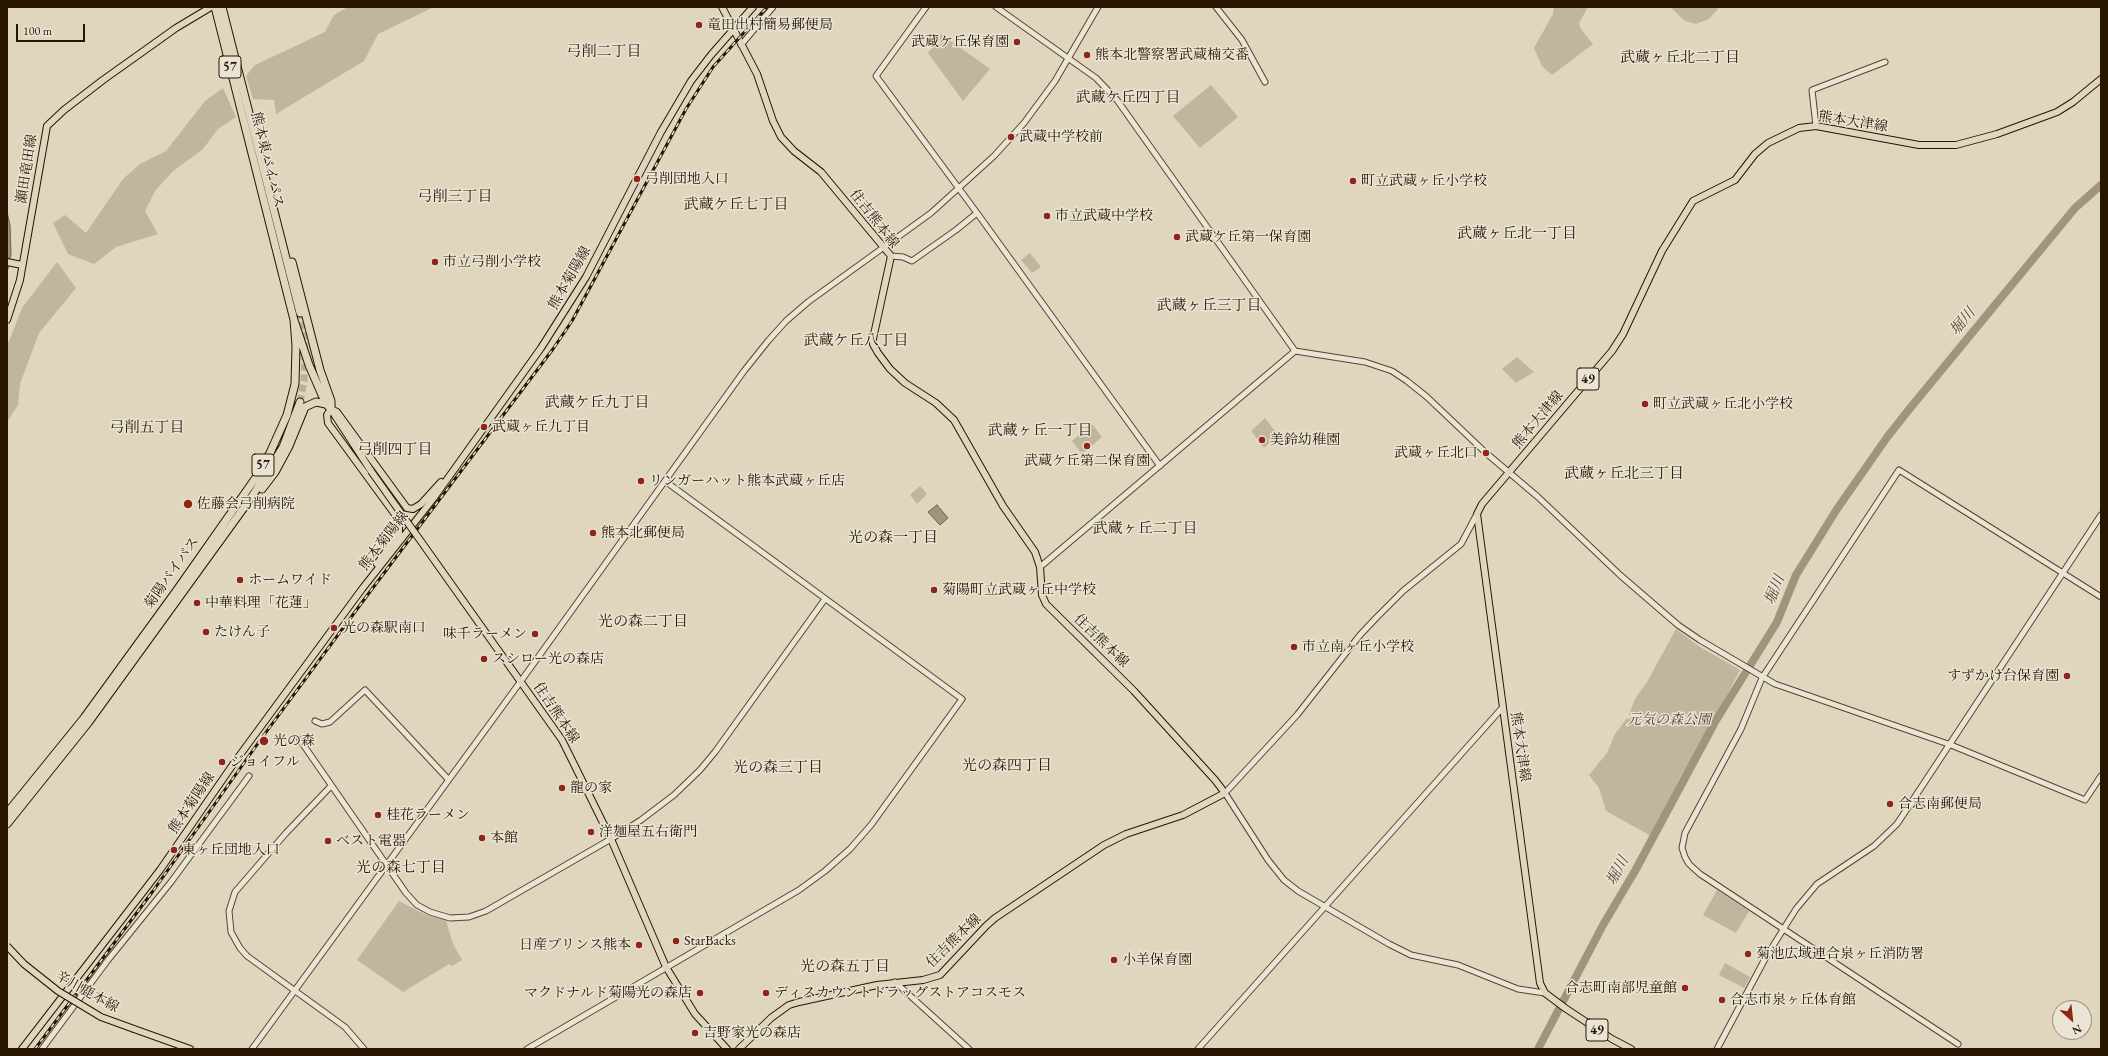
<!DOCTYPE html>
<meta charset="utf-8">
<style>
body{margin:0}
#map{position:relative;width:2108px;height:1056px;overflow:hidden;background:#dfd6bd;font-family:"EB Garamond",serif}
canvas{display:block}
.frame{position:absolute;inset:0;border:8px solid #271401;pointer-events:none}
.north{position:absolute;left:2052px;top:1000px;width:40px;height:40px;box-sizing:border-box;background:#eae4d4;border:1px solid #9c9180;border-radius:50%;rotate:153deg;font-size:11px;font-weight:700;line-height:16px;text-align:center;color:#271401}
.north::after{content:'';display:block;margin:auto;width:14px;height:18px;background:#8f2418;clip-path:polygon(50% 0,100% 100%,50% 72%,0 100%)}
.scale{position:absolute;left:16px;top:24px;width:69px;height:18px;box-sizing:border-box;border:2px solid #271401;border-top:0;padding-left:5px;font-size:12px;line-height:14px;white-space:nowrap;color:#271401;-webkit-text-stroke:3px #eae4d4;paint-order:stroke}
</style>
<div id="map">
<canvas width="2108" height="1056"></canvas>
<div class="frame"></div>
<div class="north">N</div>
<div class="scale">100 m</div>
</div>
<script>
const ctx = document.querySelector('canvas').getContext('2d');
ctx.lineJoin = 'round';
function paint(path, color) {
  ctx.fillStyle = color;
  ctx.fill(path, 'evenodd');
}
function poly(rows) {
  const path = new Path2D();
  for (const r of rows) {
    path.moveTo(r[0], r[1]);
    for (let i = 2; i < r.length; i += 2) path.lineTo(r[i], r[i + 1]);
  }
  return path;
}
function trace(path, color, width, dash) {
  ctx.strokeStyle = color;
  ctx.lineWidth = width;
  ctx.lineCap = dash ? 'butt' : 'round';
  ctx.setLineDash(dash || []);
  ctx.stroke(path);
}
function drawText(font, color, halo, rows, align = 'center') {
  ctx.font = font + ' "EB Garamond","Noto Serif JP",serif';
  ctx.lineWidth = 3;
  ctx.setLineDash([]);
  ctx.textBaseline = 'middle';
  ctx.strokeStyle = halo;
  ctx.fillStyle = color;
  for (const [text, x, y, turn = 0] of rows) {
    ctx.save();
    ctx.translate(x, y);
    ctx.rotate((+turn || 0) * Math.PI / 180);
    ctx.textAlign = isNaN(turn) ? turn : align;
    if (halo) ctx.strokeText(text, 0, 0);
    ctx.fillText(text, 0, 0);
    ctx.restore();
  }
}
paint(poly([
 [348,7,434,7,378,34,364,61,276,114,274,100,253,99,246,76,255,65,325,32,334,15],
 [1554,7,1588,7,1579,23,1581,29,1593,44,1552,75,1542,66,1534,48,1553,14],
 [1670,7,1716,7,1718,9,1709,19,1696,24,1685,21],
 [941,34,990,69,963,101,928,53],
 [1211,85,1238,117,1200,148,1173,116],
 [223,88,236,117,218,129,203,149,172,172,155,191,145,211,158,234,116,247,94,264,68,254,53,223,65,215,86,233,123,179,140,164,166,151,205,101],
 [1030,253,1041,267,1032,273,1021,260],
 [57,262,76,288,39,333,20,384,18,405,7,422,7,346,22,308],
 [1517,357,1534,372,1516,383,1502,369],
 [1265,418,1278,435,1264,448,1251,431],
 [1092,424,1102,437,1082,454,1072,441],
 [920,486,927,494,917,504,910,495],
 [1676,629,1700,647,1740,670,1702,743,1680,778,1651,836,1606,811,1599,788,1589,775,1607,753,1615,734,1628,717,1635,699,1647,682],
 [1717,890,1749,911,1736,933,1703,915],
 [399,901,426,915,446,920,453,944,462,960,452,966,449,964,403,992,357,960],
 [1725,963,1750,977,1744,988,1719,975]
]), '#c0b59d');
const water = poly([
 [7,212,10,225,11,254,7,273,7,212],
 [937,505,948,518,940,525,928,512,937,505]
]);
paint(water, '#a0947d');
trace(water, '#70614b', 1);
trace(poly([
 [1538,1049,1603,925,1635,871,1715,722,1777,622,1796,575,1837,509,1888,436,1911,407,2075,208,2101,185]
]), '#a0947d', 8);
trace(poly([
 [300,402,304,381,305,349,300,313]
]), '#baaf97', 7, [7, 3.5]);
const minor = poly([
 [926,7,876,76,977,213],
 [996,7,1096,78,1117,100,1295,351,1365,362,1392,371,1407,381,1427,397,1486,453,1538,497,1620,575,1678,625,1700,640,1775,684,1951,745,2085,800,2101,776],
 [1216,7,1242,40,1265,82],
 [741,45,773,7],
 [1816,126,1812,90,1885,62],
 [891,256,903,257,912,261,956,230,977,213,1160,466],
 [1477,514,1461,544,1403,591,1377,617,1360,635,1297,715,1225,793,1268,860,1284,880,1298,891,1389,944,1411,955,1458,965,1518,989,1545,993],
 [1040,567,1295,351],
 [315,721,322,724,330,722,365,690,448,779],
 [300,740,406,893,417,905,430,912,450,918,469,917,486,911,611,839,641,820,674,795,700,770,715,752,825,599],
 [331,786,286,833,235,892,229,911,231,932,240,948,247,956,345,1027,364,1049],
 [895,982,969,1049],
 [1958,1044,1700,874,1689,864,1685,857,1682,848,1685,833,1741,729,1762,678,1899,470,2101,597],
 [42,1049,108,960,171,882,249,776],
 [252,1049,521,681,744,371,768,341,786,321,808,302,931,213,994,156,1024,123,1055,81,1098,7],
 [527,1049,799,890,825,871,850,849,871,825,962,699,665,481],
 [1198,1049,1503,707],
 [1717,1049,1766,957,1796,909,1817,884,1874,846,1897,824,2101,515]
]);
const major = poly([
 [722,7,757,74,773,121,781,137,794,151,821,172,891,256,873,339,873,344,878,353,890,369,905,383,936,403,954,420,1003,506,1035,552,1040,567,1042,595,1046,604,1134,691,1215,780,1225,793,1183,815,1126,834,1104,845,995,918,986,926,940,975,923,980,877,985,799,1002,789,1005,771,1018,739,1049],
 [7,262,22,265],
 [7,320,20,280,47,126,64,110,103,80,176,28,211,7],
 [331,409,327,415,328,423,399,520,399,533,377,564],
 [331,409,337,412,407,508,413,509,421,504,441,482],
 [334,414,371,471],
 [464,602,562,740,611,839,666,967,695,1014,727,1049],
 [134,1029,190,1049],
 [22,1049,160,870,234,763,362,589,433,499,541,348,586,277,661,132,691,81,711,55,753,7],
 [1631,1049,1612,1039,1565,1008,1545,993,1540,983,1477,514,1482,504,1612,351,1623,334,1662,251,1693,201,1735,180,1755,154,1768,143,1799,128,1816,126,1919,145,1956,145,1997,134,2057,112,2073,102,2101,79]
]);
const highway = poly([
 [215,7,294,320,309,365,326,404,331,409],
 [222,7,300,313],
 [292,262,320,370,331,401,331,409],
 [262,489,275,472,289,446,305,407,316,402,326,404],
 [7,813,84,718,177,590,257,476,270,453,287,415,295,384,296,346,294,320],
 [7,824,88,723,253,495,283,447,300,402]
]);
trace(minor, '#554430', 7);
trace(major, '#271401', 8);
trace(highway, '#271401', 9);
trace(minor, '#eae4d4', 5);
trace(major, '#dfd6bd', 6);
trace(highway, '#dfd6bd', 7);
const rail = poly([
 [35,1049,153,891,261,739,369,593,553,349,572,321,686,109,713,67,767,7]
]);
trace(rail, '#271401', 3);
trace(rail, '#eae4d4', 1.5, [4.5]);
const majorBridge = poly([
 [371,471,464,602],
 [7,946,24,964,58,991,101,1017,134,1029]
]);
trace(majorBridge, '#271401', 8, []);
trace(majorBridge, '#dfd6bd', 6);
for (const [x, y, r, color] of [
 [699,25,4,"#8f2418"],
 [1017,42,4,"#8f2418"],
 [1087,55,4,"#8f2418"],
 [1011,137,4,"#8f2418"],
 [637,179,4,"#8f2418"],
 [1353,181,4,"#8f2418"],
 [1047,216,4,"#8f2418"],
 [1177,237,4,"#8f2418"],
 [435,262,4,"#8f2418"],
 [1645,404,4,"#8f2418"],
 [484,427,4,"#8f2418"],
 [1262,440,4,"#8f2418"],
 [1087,446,4,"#8f2418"],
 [1486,453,4,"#8f2418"],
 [641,481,4,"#8f2418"],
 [188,504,5,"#8f2418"],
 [593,533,4,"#8f2418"],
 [240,580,4,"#8f2418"],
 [934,590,4,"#8f2418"],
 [197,603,4,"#8f2418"],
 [334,628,4,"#8f2418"],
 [206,632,4,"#8f2418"],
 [535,634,4,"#8f2418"],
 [1294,647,4,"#8f2418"],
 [484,659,4,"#8f2418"],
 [2067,676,4,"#8f2418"],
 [264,741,5,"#8f2418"],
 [222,762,4,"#8f2418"],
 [562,788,4,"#8f2418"],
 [1890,804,4,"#8f2418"],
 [378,815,4,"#8f2418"],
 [591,832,4,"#8f2418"],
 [482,838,4,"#8f2418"],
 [328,841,4,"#8f2418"],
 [174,850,4,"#8f2418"],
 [676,941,4,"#8f2418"],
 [639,945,4,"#8f2418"],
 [1748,954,4,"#8f2418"],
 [1114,960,4,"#8f2418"],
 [1685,988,4,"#8f2418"],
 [700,993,4,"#8f2418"],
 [766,993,4,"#8f2418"],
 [1722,1000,4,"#8f2418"],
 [695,1033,4,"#8f2418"]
]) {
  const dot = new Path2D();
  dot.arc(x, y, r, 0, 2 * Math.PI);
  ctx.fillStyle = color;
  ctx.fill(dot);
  trace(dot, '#eae4d4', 1.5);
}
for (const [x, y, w] of [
 [230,67,22],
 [1588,379,22],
 [263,465,22],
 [1597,1030,22]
]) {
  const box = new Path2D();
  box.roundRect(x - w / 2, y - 11, w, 22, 3);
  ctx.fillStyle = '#eae4d4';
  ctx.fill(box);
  trace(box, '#271401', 1);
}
drawText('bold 13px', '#271401', null, [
 ["57",230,67],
 ["49",1588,379],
 ["57",263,465],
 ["49",1597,1030]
]);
drawText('14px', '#271401', '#eae4d4', [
 ["竜田出村簡易郵便局",707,25],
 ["武蔵ケ丘保育園",1009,42,"right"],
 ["熊本北警察署武蔵楠交番",1095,55],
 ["武蔵中学校前",1019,137],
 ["弓削団地入口",645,179],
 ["町立武蔵ヶ丘小学校",1361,181],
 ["市立武蔵中学校",1055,216],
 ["武蔵ケ丘第一保育園",1185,237],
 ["市立弓削小学校",443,262],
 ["町立武蔵ヶ丘北小学校",1653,404],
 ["武蔵ヶ丘九丁目",492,427],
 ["美鈴幼稚園",1270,440],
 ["武蔵ヶ丘北口",1478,453,"right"],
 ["武蔵ケ丘第二保育園",1087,461,"center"],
 ["リンガーハット熊本武蔵ヶ丘店",649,481],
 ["佐藤会弓削病院",197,504],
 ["熊本北郵便局",601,533],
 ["ホームワイド",248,580],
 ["菊陽町立武蔵ヶ丘中学校",942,590],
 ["中華料理「花蓮」",205,603],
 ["光の森駅南口",342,628],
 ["たけん子",214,632],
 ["味千ラーメン",527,634,"right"],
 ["市立南ヶ丘小学校",1302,647],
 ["スシロー光の森店",492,659],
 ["すずかけ台保育園",2059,676,"right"],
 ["光の森",273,741],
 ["ジョイフル",230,762],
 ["龍の家",570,788],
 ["合志南郵便局",1898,804],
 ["桂花ラーメン",386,815],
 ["洋麺屋五右衛門",599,832],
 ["本館",490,838],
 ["ベスト電器",336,841],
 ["東ヶ丘団地入口",182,850],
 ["StarBacks",684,941],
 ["日産プリンス熊本",631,945,"right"],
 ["菊池広域連合泉ヶ丘消防署",1756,954],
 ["小羊保育園",1122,960],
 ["合志町南部児童館",1677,988,"right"],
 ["マクドナルド菊陽光の森店",692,993,"right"],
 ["ディスカウントドラッグストアコスモス",774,993],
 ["合志市泉ヶ丘体育館",1730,1000],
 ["吉野家光の森店",703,1033]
], 'left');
drawText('14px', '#271401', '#eae4d4', [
 ["熊本大津線",1853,122,9],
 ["熊本東バイパス",267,160,76],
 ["瀬田竜田線",27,169,-81],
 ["住吉熊本線",874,219,52],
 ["熊本菊陽線",570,278,-60],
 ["熊本大津線",1538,420,-50],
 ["熊本菊陽線",384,541,-52],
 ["菊陽バイパス",172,573,-55],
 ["住吉熊本線",1101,641,44],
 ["住吉熊本線",556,713,56],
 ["熊本大津線",1520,747,82],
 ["熊本菊陽線",192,803,-56],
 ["住吉熊本線",954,941,-44],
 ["辛川鹿本線",87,992,29]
]);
drawText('italic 14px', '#554430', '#eae4d4', [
 ["元気の森公園",1669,720]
]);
drawText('15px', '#271401', '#eae4d4', [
 ["弓削二丁目",604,52],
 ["武蔵ヶ丘北二丁目",1680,58],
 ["武蔵ケ丘四丁目",1128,98],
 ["弓削三丁目",455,197],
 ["武蔵ケ丘七丁目",736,205],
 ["武蔵ヶ丘北一丁目",1517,234],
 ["武蔵ヶ丘三丁目",1209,306],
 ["武蔵ケ丘八丁目",856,341],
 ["武蔵ケ丘九丁目",597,403],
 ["弓削五丁目",147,428],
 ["武蔵ヶ丘一丁目",1040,431],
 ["弓削四丁目",395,450],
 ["武蔵ヶ丘北三丁目",1624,474],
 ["武蔵ヶ丘二丁目",1145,529],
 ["光の森一丁目",893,538],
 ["光の森二丁目",643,622],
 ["光の森四丁目",1007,766],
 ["光の森三丁目",778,768],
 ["光の森七丁目",401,868],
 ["光の森五丁目",845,967]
]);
drawText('italic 15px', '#574733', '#eae4d4', [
 ["堀川",1963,322,-50],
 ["堀川",1775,590,-68],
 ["堀川",1618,871,-62]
]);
</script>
